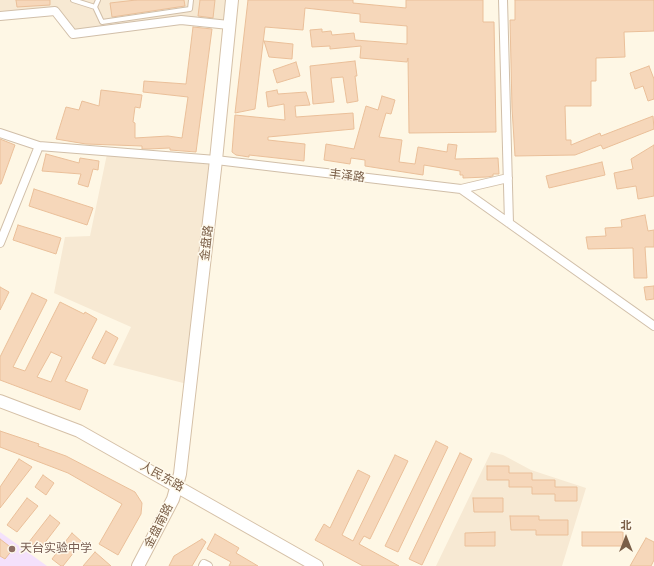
<!DOCTYPE html>
<meta charset="utf-8">
<style>
body{margin:0}
#map{position:relative;width:654px;height:566px;overflow:hidden;background:#fef7e5;font-family:"Fira Sans","Noto Sans SC",sans-serif}
canvas{display:block}
.north{position:absolute;left:606px;top:518px;width:40px;height:40px;-webkit-text-stroke:3px #fffaed;paint-order:stroke;rotate:0deg;font-size:11px;font-weight:700;line-height:16px;text-align:center;color:#7a5e47}
.north::after{content:'';display:block;margin:auto;width:14px;height:18px;background:#7a5e47;clip-path:polygon(50% 0,100% 100%,50% 72%,0 100%)}
</style>
<div id="map">
<canvas width="654" height="566"></canvas>
<div class="north">北</div>
</div>
<script>
const ctx = document.querySelector('canvas').getContext('2d');
ctx.lineJoin = 'round';
function paint(path, color) {
  ctx.fillStyle = color;
  ctx.fill(path, 'evenodd');
}
function poly(rows) {
  const path = new Path2D();
  for (const r of rows) {
    path.moveTo(r[0], r[1]);
    for (let i = 2; i < r.length; i += 2) path.lineTo(r[i], r[i + 1]);
  }
  return path;
}
function trace(path, color, width, dash) {
  ctx.strokeStyle = color;
  ctx.lineWidth = width;
  ctx.lineCap = dash ? 'butt' : 'round';
  ctx.setLineDash(dash || []);
  ctx.stroke(path);
}
function drawText(font, color, halo, rows, align = 'center') {
  ctx.font = font + ' "Fira Sans","Noto Sans SC",sans-serif';
  ctx.lineWidth = 3;
  ctx.setLineDash([]);
  ctx.textBaseline = 'middle';
  ctx.strokeStyle = halo;
  ctx.fillStyle = color;
  for (const [text, x, y, turn = 0] of rows) {
    ctx.save();
    ctx.translate(x, y);
    ctx.rotate((+turn || 0) * Math.PI / 180);
    ctx.textAlign = isNaN(turn) ? turn : align;
    if (halo) ctx.strokeText(text, 0, 0);
    ctx.fillText(text, 0, 0);
    ctx.restore();
  }
}
paint(poly([
 [0,0,232,0,229,25,194,21,73,34,55,11,0,16],
 [107,154,216,160,191,385,113,365,131,327,54,293,65,237,90,236],
 [491,452,503,455,531,470,586,488,562,566,436,566]
]), '#f7e9d3');
paint(poly([
 [0,532,47,566,0,566]
]), '#f4e1fb');
const building = poly([
 [16,0,50,0,50,5,17,7,16,0],
 [136,0,184,0,185,6,112,17,110,3,136,0],
 [200,0,215,0,213,18,198,16,200,0],
 [248,0,353,0,353,3,406,8,406,0,483,0,483,22,494,22,496,132,409,133,408,58,407,62,360,58,361,46,330,49,330,46,312,47,310,30,322,29,322,32,331,31,332,35,354,33,355,40,407,44,407,26,360,22,360,14,305,8,303,30,265,27,255,109,235,113,248,0],
 [515,0,654,0,654,31,624,32,625,57,596,58,596,81,591,81,591,106,565,106,566,140,571,140,571,145,600,133,601,136,653,116,654,129,603,149,601,145,575,155,515,156,512,108,510,20,515,20,515,0],
 [193,27,212,29,196,152,170,150,170,148,148,149,142,149,142,146,86,144,56,139,66,107,79,110,82,101,99,106,101,90,142,95,140,108,135,107,133,122,135,123,135,138,168,136,182,138,188,97,143,92,144,81,186,84,193,27],
 [264,41,293,44,292,59,269,57,264,41],
 [355,61,357,76,355,76,358,101,347,103,343,77,331,78,334,102,313,104,310,66,355,61],
 [296,62,300,76,277,83,273,70,296,62],
 [649,66,654,79,654,99,648,101,643,86,635,89,630,73,649,66],
 [277,90,278,94,306,92,310,105,295,106,296,117,353,113,354,129,268,137,268,140,305,144,304,161,249,155,249,157,236,155,232,152,235,115,285,120,284,104,268,107,266,92,277,90],
 [382,96,395,100,391,114,386,113,379,137,402,140,399,162,415,164,418,147,447,152,448,144,457,145,455,159,498,158,499,174,493,174,493,176,487,177,463,178,463,175,460,175,460,171,424,165,423,175,365,166,365,160,351,158,350,164,324,160,326,144,354,149,366,106,378,110,382,96],
 [0,139,15,145,1,184,0,184,0,139],
 [654,145,654,196,638,199,636,186,617,189,614,173,633,169,631,159,654,145],
 [46,154,79,163,80,158,99,161,98,170,93,169,88,187,78,184,81,174,42,171,46,154],
 [602,162,605,175,549,188,546,176,602,162],
 [34,189,93,208,87,225,29,206,34,189],
 [645,215,648,231,654,230,654,247,645,247,647,278,634,278,633,248,588,249,586,237,606,236,605,228,622,227,621,220,645,215],
 [18,225,61,238,56,254,13,240,18,225],
 [654,286,654,299,646,300,644,287,654,286],
 [0,287,9,292,0,310,0,287],
 [32,293,47,300,13,367,25,371,60,302,84,314,85,312,97,319,65,381,88,390,80,410,0,380,0,357,32,293],
 [51,352,62,357,51,382,37,377,51,352],
 [106,331,118,338,105,364,92,358,106,331],
 [0,431,39,444,38,446,66,456,135,492,142,503,141,514,118,555,99,544,122,504,68,473,0,447,0,431],
 [436,441,448,447,398,552,385,546,436,441],
 [460,453,472,459,422,565,409,559,460,453],
 [395,455,408,461,370,539,364,536,359,544,399,566,363,566,315,540,324,524,330,528,358,470,370,476,342,535,353,541,395,455],
 [19,459,32,467,0,508,0,487,19,459],
 [487,466,509,466,509,473,532,473,532,480,555,480,555,487,577,487,577,501,555,501,555,494,532,494,532,487,509,487,509,480,487,480,487,466],
 [43,475,54,483,46,495,35,487,43,475],
 [27,498,38,506,17,532,7,525,27,498],
 [473,498,503,498,503,512,474,512,473,498],
 [50,515,60,523,40,549,29,542,50,515],
 [510,516,539,516,539,520,568,520,568,535,536,535,536,530,511,530,510,516],
 [495,532,495,546,465,546,465,533,495,532],
 [582,532,623,532,623,546,582,546,582,532],
 [72,533,82,542,63,566,61,566,52,559,72,533],
 [215,534,239,548,236,553,258,566,229,566,231,562,207,549,215,534],
 [646,538,654,542,654,560,651,566,630,566,646,538],
 [0,539,13,549,5,559,0,556,0,539],
 [202,539,206,542,192,566,169,566,174,556,202,539],
 [95,552,111,566,83,566,95,552]
]);
paint(building, '#f6d7ba');
trace(building, '#eabf99', 1);
const service = poly([
 [73,0,95,7,98,0],
 [95,7,102,22,190,9,191,0]
]);
const minor = poly([
 [503,0,509,223],
 [0,16,55,11,73,34,181,20,229,25],
 [0,133,39,146,216,160,461,189,654,326],
 [461,189,508,178],
 [0,243,39,146],
 [203,566,204,564,208,566]
]);
const secondary = poly([
 [0,401,79,431,317,566],
 [138,566,173,499,180,474,216,160,232,0]
]);
trace(service, '#d1bfa9', 6);
trace(minor, '#d1bfa9', 10);
trace(secondary, '#d5c0a7', 14);
trace(service, '#fff', 4);
trace(minor, '#fff', 8);
trace(secondary, '#fff', 12);
for (const [x, y, r, color] of [
 [12,549,4,"#8d6e63"]
]) {
  const dot = new Path2D();
  dot.arc(x, y, r, 0, 2 * Math.PI);
  ctx.fillStyle = color;
  ctx.fill(dot);
  trace(dot, '#fffaed', 1.5);
}
drawText('12px', '#7a5e47', '#fffaed', [
 ["丰泽路",347,176,7],
 ["金盘路",207,243,-83],
 ["人民东路",162,477,29],
 ["金盘南路",159,526,-63]
]);
drawText('12px', '#785e54', '#fffaed', [
 ["天台实验中学",20,549]
], 'left');
</script>
